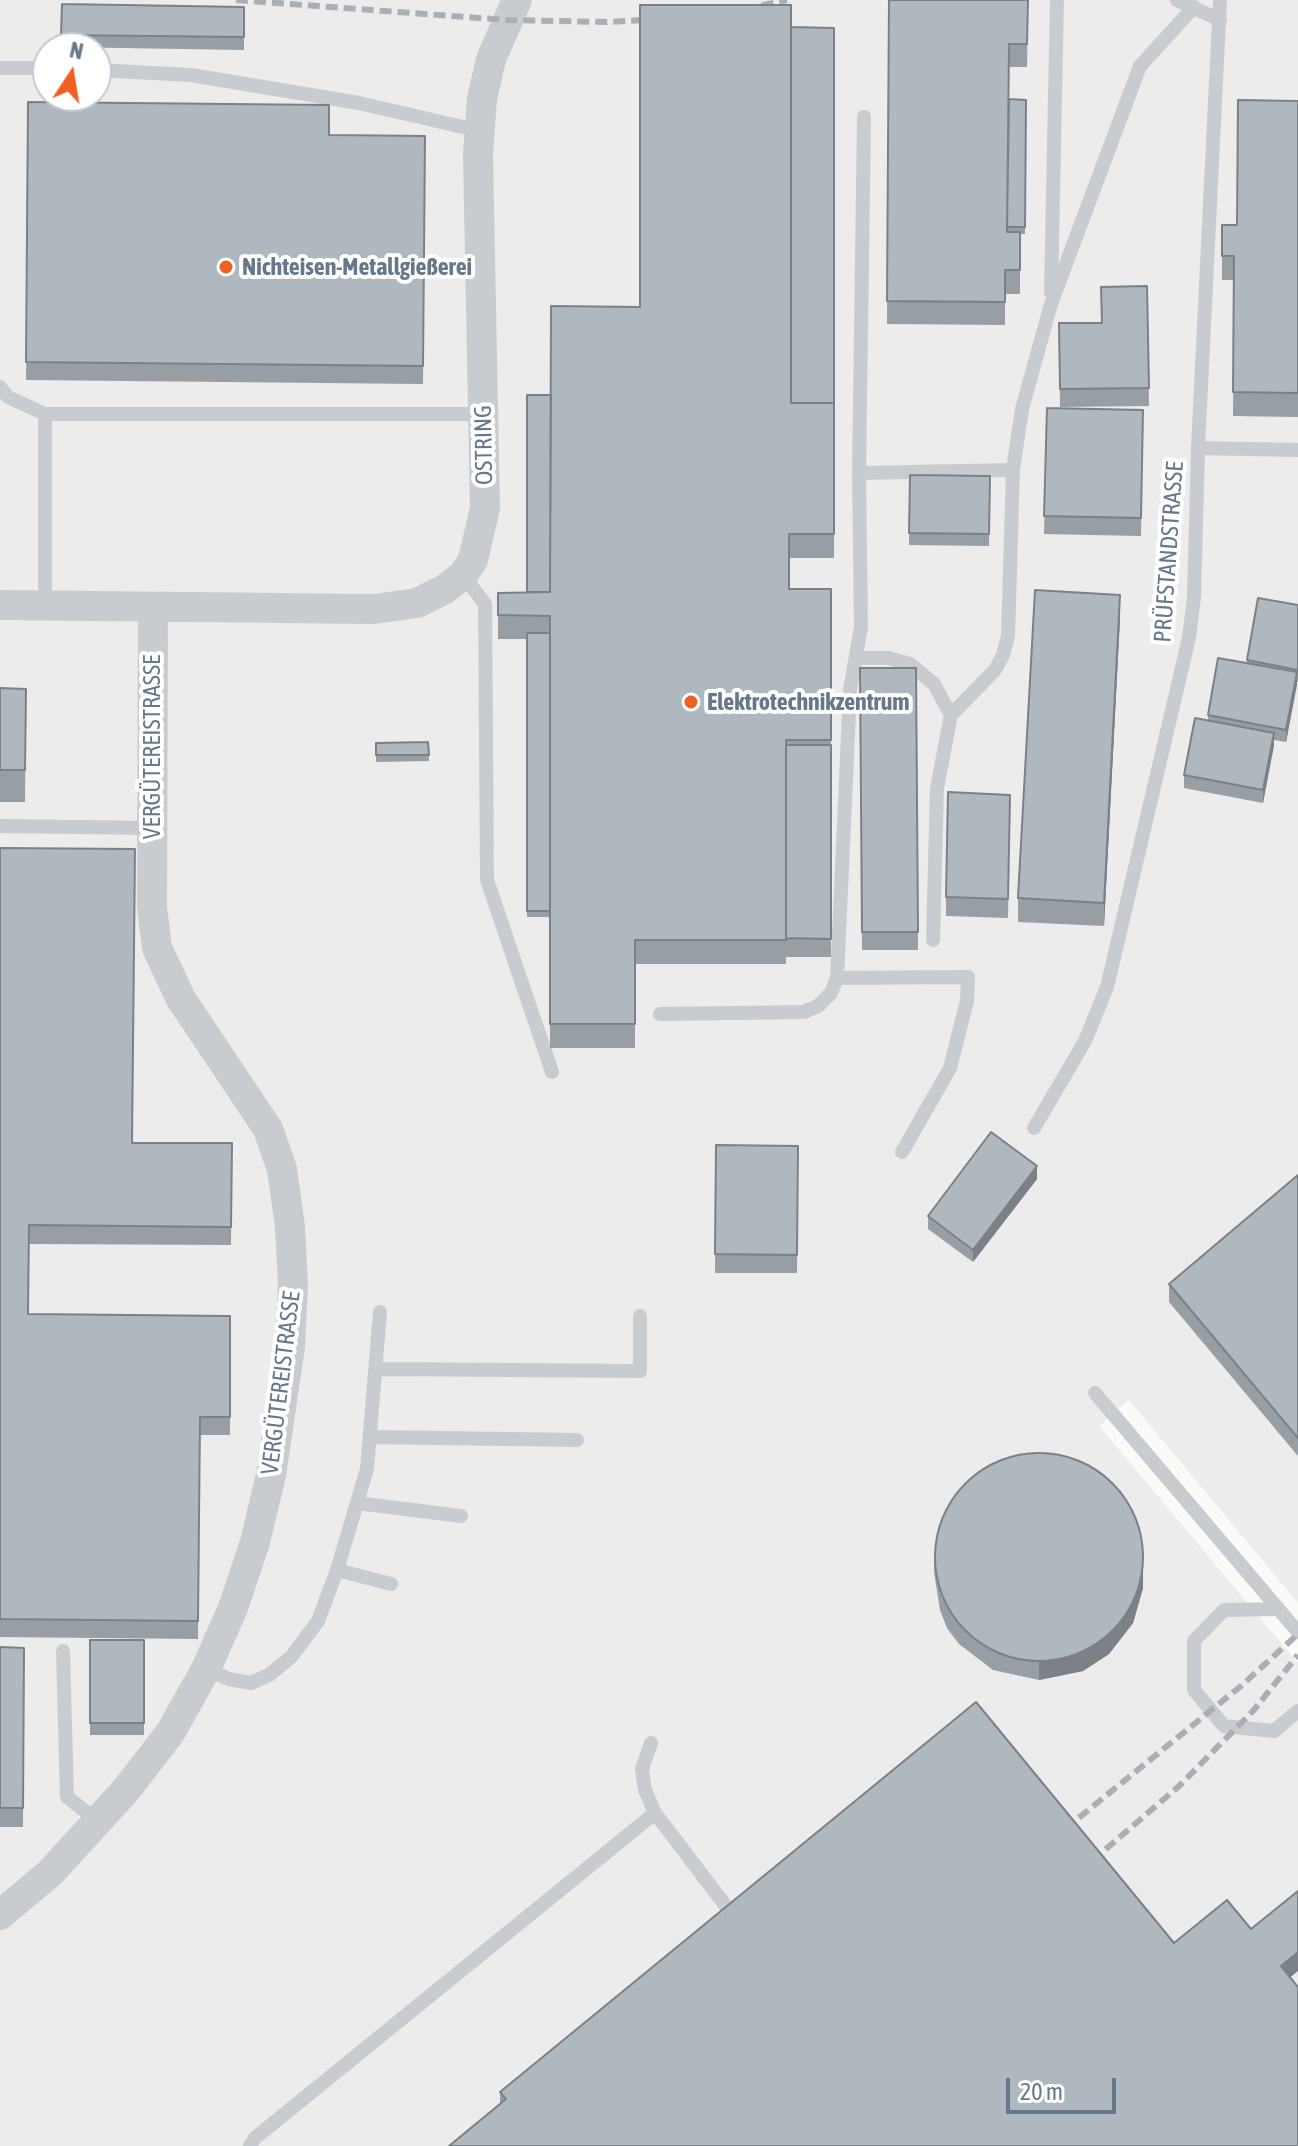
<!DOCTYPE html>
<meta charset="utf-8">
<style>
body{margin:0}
#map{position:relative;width:1298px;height:2146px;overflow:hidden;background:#fafaf7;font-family:"Asap Condensed",sans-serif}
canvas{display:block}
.north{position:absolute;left:32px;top:32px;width:80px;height:80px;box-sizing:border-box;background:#fff;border:2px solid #c2c9d1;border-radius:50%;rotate:12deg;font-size:22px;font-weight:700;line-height:32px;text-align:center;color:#67788b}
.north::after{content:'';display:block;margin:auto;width:28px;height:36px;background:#f06121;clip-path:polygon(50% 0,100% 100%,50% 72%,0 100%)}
.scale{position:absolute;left:1006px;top:2078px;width:110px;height:36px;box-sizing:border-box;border:4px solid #67788b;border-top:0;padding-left:10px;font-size:24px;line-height:28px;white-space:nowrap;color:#67788b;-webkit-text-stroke:6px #fff;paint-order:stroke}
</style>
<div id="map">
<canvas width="1298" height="2146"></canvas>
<div class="north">N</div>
<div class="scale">20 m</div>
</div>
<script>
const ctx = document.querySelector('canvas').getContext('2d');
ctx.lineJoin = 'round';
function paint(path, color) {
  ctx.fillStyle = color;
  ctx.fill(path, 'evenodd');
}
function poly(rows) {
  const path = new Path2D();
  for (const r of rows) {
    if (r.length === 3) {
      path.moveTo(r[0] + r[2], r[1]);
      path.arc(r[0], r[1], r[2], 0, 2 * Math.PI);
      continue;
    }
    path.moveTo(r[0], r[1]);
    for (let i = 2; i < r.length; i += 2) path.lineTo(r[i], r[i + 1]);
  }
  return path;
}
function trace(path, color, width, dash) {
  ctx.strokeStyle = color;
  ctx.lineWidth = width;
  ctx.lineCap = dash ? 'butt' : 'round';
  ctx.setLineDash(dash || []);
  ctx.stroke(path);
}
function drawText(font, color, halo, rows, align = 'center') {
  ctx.font = font + ' "Asap Condensed",sans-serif';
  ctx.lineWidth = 8;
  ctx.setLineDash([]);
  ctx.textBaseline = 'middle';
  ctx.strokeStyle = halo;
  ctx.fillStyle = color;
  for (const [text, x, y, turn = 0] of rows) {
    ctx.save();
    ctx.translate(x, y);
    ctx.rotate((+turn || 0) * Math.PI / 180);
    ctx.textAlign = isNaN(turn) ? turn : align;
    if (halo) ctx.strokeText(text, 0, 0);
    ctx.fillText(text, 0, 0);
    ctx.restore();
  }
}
paint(poly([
 [0,0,1298,0,1298,1603,1129,1400,1099,1426,1298,1663,1298,2146,0,2146],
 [48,48,96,48,96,96,48,96]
]), '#ebeceb');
trace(poly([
 [1177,0,1220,20],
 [0,68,48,68],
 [96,70,191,75,359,103,480,131],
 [1051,292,1057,0],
 [0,387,8,397,45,414,483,414],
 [45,414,45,605],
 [1198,448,1298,450],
 [859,473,1013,470],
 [463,575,485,604,487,880,552,1072],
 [857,658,889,658,910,664,934,684,951,715,937,788,933,940],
 [951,715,995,670,1003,655,1008,636,1013,470,1022,409,1051,304,1140,66,1194,7],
 [0,826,152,828],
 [837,978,968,977,967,1001,950,1068,902,1152],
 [660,1014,804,1012,818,1006,831,993,837,978,850,690,861,627,859,473,864,117],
 [1034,1128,1085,1041,1107,987,1189,638,1194,597,1198,448,1220,0],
 [377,1369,640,1371,640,1316],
 [1095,1393,1298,1632],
 [371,1437,577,1440],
 [357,1503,461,1516],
 [337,1570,391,1584],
 [1278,1609,1224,1610,1194,1641,1194,1690,1224,1726,1274,1731,1298,1711],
 [63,1651,67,1797,98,1821],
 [206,1669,229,1679,251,1683,269,1675,291,1657,318,1621,337,1570,367,1469,380,1312],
 [651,1743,642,1769,645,1790,655,1813,725,1905],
 [250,2146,255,2138,655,1813]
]), '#c8cbd0', 14);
trace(poly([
 [0,605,374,609,417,603,445,589,463,575,473,560,485,508,478,154,482,99,491,59,517,0],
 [0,1915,50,1873,126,1790,170,1733,206,1669,233,1608,255,1542,271,1475,290,1346,293,1285,290,1227,282,1169,268,1129,181,999,157,948,152,907,153,607]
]), '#c8cbd0', 30);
trace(poly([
 [236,0,506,20,607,22,661,19],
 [744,9,787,0],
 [1065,1829,1241,1686,1298,1634],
 [1092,1861,1178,1787,1253,1711,1298,1655]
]), '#aaafb6', 6, [12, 6]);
paint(poly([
 [889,0,1028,0,1027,67,1009,67,1008,120,1026,100,1025,234,1020,234,1020,294,1005,294,1005,325,887,324],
 [62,4,244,7,244,50,61,47],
 [834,28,834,558,789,558,789,589,831,589,831,957,786,957,786,772,786,964,635,964,635,1048,550,1048,550,917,527,917,527,639,498,639,498,593,527,592,551,395,791,339],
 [1298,101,1298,417,1233,416,1234,280,1222,280,1222,225,1237,225],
 [28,102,329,135,425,136,423,384,26,380],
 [1147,286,1149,406,1060,407,1059,323,1102,323],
 [1047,408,1143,410,1141,536,1044,534],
 [910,475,990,476,989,546,909,545],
 [1298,605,1298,682,1297,682,1286,742,1274,740,1263,803,1184,788,1184,775,1208,720,1208,715,1247,663,1247,660],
 [1120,618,1104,926,1018,922,1018,898],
 [860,668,916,668,918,950,862,950],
 [0,688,26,689,25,802,0,802],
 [428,742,429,761,376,762,376,743],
 [1010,795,1008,918,946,916,946,897],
 [0,848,132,1143,232,1143,231,1245,29,1244,28,1314,230,1316,230,1435,200,1435,198,1639,0,1637],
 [716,1145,798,1146,797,1273,715,1273],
 [1298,1175,1298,1456,1169,1302,1169,1284],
 [1037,1179,973,1262,928,1229,928,1216],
 [934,1553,1143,1588,1133,1623,1109,1654,1083,1671,1039,1680,993,1670,959,1644,947,1628,940,1610,934,1572],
 [90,1640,144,1640,144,1735,90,1735],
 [0,1647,24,1648,23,1827,0,1827],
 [1174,1943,1290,1977,500,2104,500,2092]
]), '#979ea4');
paint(poly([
 [1120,595,1120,618,1104,926,1104,903],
 [1297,672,1297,685,1286,742,1286,730],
 [1274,733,1274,746,1263,803,1263,790],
 [1037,1166,1037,1179,973,1262,973,1250],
 [1143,1569,1143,1588,1133,1623,1109,1654,1083,1671,1039,1680,1039,1662],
 [1298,1952,1298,1971,1281,1985,1281,1966]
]), '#7b8186');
const building = poly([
 [889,0,1028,0,1027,44,1009,44,1007,232,1020,232,1020,270,1005,270,1005,302,887,301,889,0],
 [62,4,244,7,244,37,61,35,62,4],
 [640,5,791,5,791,403,834,403,834,534,789,534,789,589,831,589,831,740,786,740,786,940,635,940,635,1024,550,1024,550,616,498,615,498,593,550,592,551,306,640,307,640,5],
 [791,27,834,28,834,403,791,403,791,27],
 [1009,99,1026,100,1025,227,1007,227,1009,99],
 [1238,100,1298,101,1298,393,1233,392,1234,256,1222,256,1222,225,1237,225,1238,100],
 [28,102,329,105,329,135,425,136,423,366,26,362,28,102],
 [1147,286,1149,388,1060,389,1059,323,1102,323,1101,287,1147,286],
 [527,395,551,395,550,592,527,592,527,395],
 [1047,408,1143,410,1141,518,1044,516,1047,408],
 [910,475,990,476,989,534,909,533,910,475],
 [1035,590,1120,595,1104,903,1018,898,1035,590],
 [1258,598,1298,605,1298,670,1247,660,1258,598],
 [527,633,550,633,550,911,527,911,527,633],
 [1218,658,1297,672,1286,730,1208,715,1218,658],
 [860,668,916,668,918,932,862,932,860,668],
 [0,688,26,689,25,770,0,770,0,688],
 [1195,718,1274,733,1263,790,1184,775,1195,718],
 [428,742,429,755,376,755,376,743,428,742],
 [786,745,831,745,831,939,786,938,786,745],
 [948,792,1010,795,1008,899,946,897,948,792],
 [0,848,135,849,132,1143,232,1143,231,1227,29,1225,28,1314,230,1316,230,1417,200,1417,198,1621,0,1619,0,848],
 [991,1132,1037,1166,973,1250,928,1216,991,1132],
 [716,1145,798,1146,797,1255,715,1254,716,1145],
 [1298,1175,1298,1438,1169,1284,1298,1175],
 [1039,1557,104],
 [90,1640,144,1640,144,1723,90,1723,90,1640],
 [0,1647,24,1648,23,1808,0,1808,0,1647],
 [976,1702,1174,1943,1227,1900,1251,1929,1298,1891,1298,1952,1281,1966,1298,1987,1298,2146,449,2146,506,2099,500,2092,976,1702]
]);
paint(building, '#b0b8bf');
trace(building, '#7b8186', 2);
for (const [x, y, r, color] of [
 [226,267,8,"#f06121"],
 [691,702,8,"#f06121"]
]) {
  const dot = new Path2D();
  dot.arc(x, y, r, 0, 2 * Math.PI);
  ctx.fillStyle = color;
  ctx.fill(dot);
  trace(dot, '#fff', 3);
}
drawText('bold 24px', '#67788b', '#fff', [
 ["Nichteisen-Metallgießerei",242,267],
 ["Elektrotechnikzentrum",707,702]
], 'left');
drawText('24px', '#67788b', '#fff', [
 ["OSTRING",484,445,-91],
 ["PRÜFSTANDSTRASSE",1169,552,-86],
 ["VERGÜTEREISTRASSE",152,747,-90],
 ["VERGÜTEREISTRASSE",281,1383,-83]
]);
</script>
